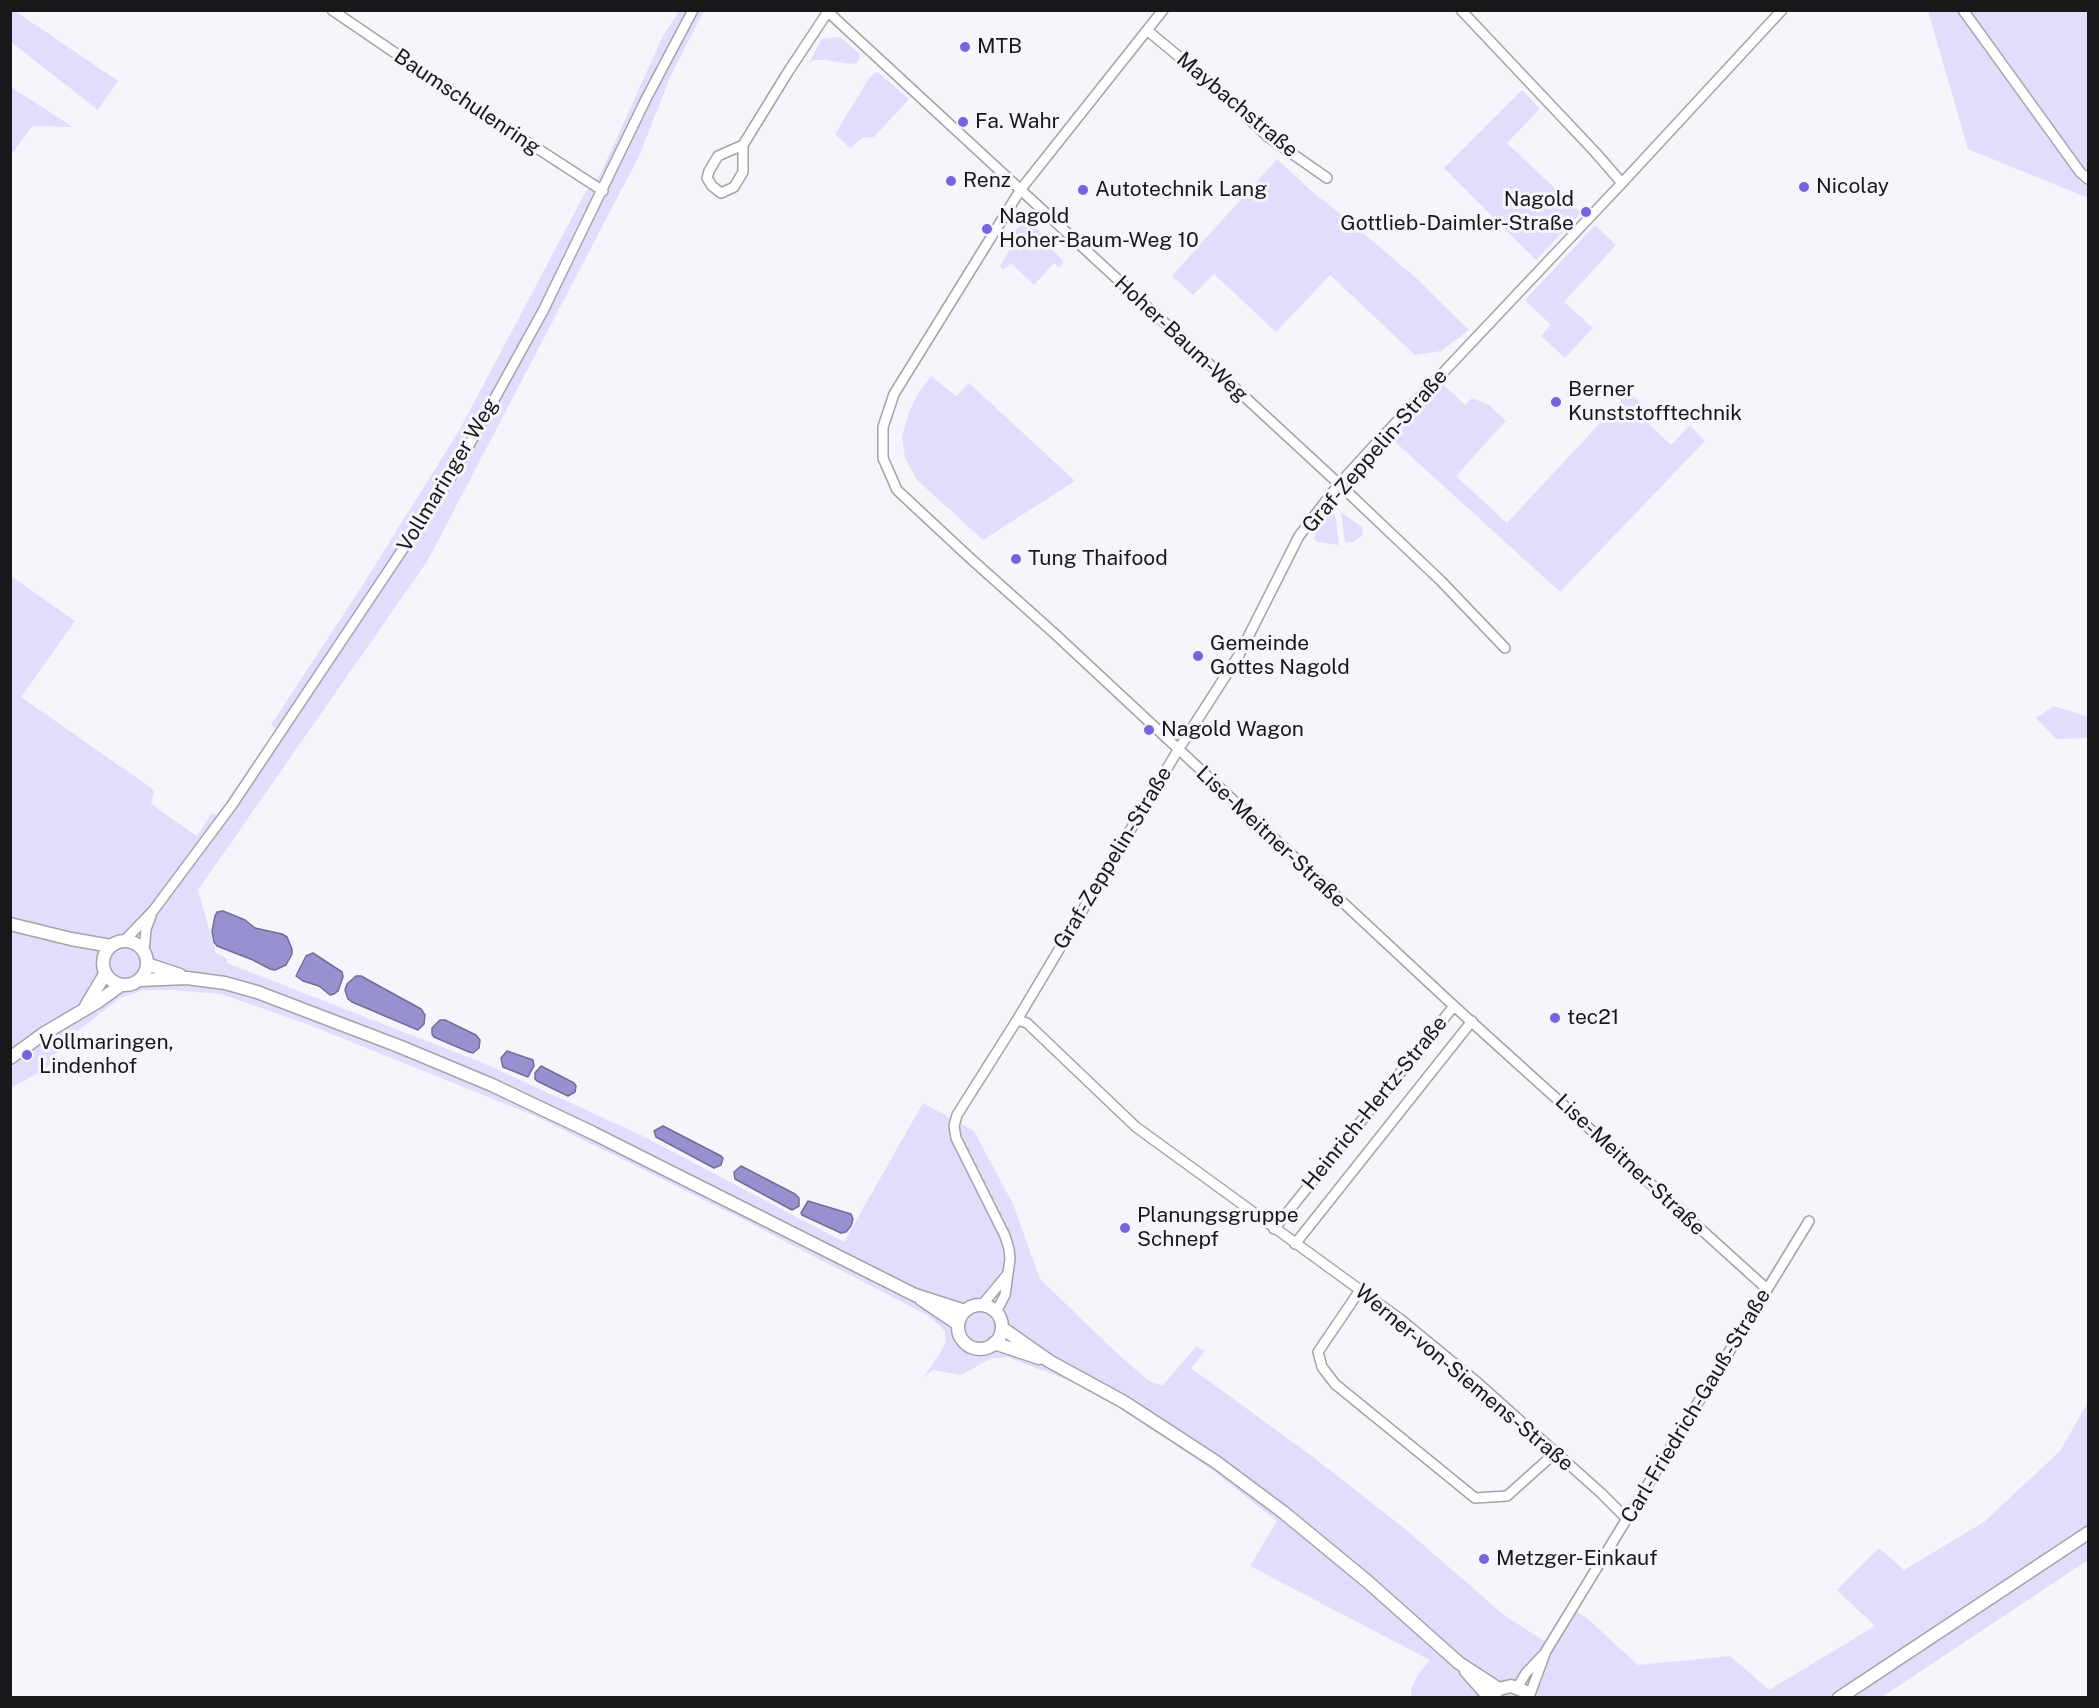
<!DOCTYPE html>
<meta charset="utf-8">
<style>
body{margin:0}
#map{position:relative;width:2099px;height:1708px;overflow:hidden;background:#f6f5fc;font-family:"Public Sans",sans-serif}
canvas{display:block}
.frame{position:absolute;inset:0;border:12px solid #18181b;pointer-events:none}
</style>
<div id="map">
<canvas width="2099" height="1708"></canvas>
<div class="frame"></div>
</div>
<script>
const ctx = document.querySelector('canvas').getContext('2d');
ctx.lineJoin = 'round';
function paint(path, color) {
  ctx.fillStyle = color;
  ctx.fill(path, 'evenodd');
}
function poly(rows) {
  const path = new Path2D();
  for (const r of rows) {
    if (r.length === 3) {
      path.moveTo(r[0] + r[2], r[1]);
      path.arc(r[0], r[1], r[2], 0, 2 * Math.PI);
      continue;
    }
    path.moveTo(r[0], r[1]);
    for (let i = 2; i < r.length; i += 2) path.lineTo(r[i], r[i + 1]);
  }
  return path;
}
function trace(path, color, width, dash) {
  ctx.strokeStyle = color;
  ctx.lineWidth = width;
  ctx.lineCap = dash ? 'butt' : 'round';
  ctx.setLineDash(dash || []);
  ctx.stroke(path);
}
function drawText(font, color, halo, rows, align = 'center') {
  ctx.font = font + ' "Public Sans",sans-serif';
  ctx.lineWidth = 6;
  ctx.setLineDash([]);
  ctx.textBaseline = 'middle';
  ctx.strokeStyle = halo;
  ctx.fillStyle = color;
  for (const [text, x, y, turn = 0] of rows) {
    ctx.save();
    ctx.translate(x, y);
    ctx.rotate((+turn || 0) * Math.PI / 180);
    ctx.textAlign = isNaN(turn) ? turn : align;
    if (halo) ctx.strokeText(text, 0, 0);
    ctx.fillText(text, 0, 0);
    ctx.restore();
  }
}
paint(poly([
 [10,11,15,11,118,81,98,110,11,42],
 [679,11,704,11,671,75,639,156,428,560,198,890,216,953,227,959,227,963,483,1063,643,1136,844,1242,923,1103,932,1108,974,1131,1013,1204,1040,1279,1122,1358,1148,1380,1162,1386,1197,1346,1205,1351,1191,1368,1313,1457,1404,1528,1504,1615,1550,1645,1573,1609,1588,1619,1638,1665,1730,1656,1769,1690,1875,1626,1837,1590,1879,1548,1904,1570,1984,1522,2060,1451,2088,1402,2088,1560,1882,1697,1411,1697,1411,1689,1419,1673,1430,1660,1250,1566,1277,1521,1211,1469,1120,1409,1070,1381,1007,1357,990,1359,961,1375,933,1370,923,1378,940,1353,946,1341,945,1332,940,1326,927,1315,738,1217,535,1116,307,1024,221,994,173,990,144,990,120,998,67,1039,63,1047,52,1057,50,1064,45,1069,11,1088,11,576,75,621,21,697,154,790,151,804,197,836,212,813,217,815,276,729,271,725,362,586,460,429,585,193,600,175,662,38],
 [1928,11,2088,11,2088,198,1968,149],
 [840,37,859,53,860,58,857,63,850,64,826,60,815,60,809,63,822,39],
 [878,72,909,99,874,137,862,138,850,148,835,134,868,80,873,74],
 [11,87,73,127,32,126,11,155],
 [1522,90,1540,109,1507,143,1581,213,1536,260,1444,168],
 [1277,159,1318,197,1326,202,1415,277,1469,330,1441,351,1415,355,1330,275,1276,332,1214,274,1193,295,1172,276],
 [1021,225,1032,226,1045,235,1051,248,1064,262,1059,268,1054,263,1034,285,1011,263,1003,270,1000,266,1015,241,1016,230],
 [1595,225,1616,245,1564,302,1593,328,1565,358,1541,336,1551,325,1525,300],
 [931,376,956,396,969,383,1075,481,983,540,917,480,905,458,902,437,909,412,919,392],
 [1443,384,1465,405,1472,398,1489,405,1506,421,1456,476,1507,523,1629,392,1655,416,1648,423,1671,445,1690,425,1705,441,1560,592,1392,439],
 [1341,512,1362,527,1363,535,1353,542,1345,543],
 [1335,513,1339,545,1317,542,1314,539,1315,532,1322,522],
 [2054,706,2088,717,2088,738,2056,739,2036,718]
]), '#e0defc');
const water = poly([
 [223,911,245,920,255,928,282,934,287,937,292,949,292,954,286,965,275,970,270,969,253,960,217,946,214,942,212,931,215,916,217,912,223,911],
 [313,953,342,972,343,977,338,991,334,994,330,995,319,986,303,981,296,976,306,956,313,953],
 [356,976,361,976,421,1009,425,1015,424,1024,418,1030,352,1002,348,999,345,990,347,984,356,976],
 [440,1020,445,1020,476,1035,480,1040,479,1048,473,1053,469,1052,434,1037,432,1034,432,1028,440,1020],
 [507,1051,533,1060,534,1066,528,1077,503,1067,501,1058,507,1051],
 [541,1066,574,1083,576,1086,575,1092,568,1096,537,1081,535,1079,535,1073,541,1066],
 [663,1126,721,1156,723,1158,721,1165,714,1168,656,1137,654,1131,663,1126],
 [741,1166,795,1194,799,1198,799,1206,792,1210,735,1179,734,1172,741,1166],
 [808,1201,851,1214,853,1219,851,1226,846,1232,841,1233,802,1215,801,1213,808,1201]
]);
paint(water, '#9791cf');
trace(water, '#716d99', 1.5);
const street = poly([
 [332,10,492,119,603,191],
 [826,10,1339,484,1441,581,1505,648],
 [1163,10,1021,189,894,394,883,427,883,458,897,490,970,558,1055,634,1454,1006,1767,1289],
 [1461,10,1595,152,1622,183],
 [1963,10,2080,172,2088,179],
 [1148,31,1213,85,1267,136,1327,178],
 [743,145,718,156,709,171,707,178,712,186,721,193,734,187,743,172,743,145,788,72,829,10],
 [125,940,153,911,232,805,453,474,543,311,646,99,693,10],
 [144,952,146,929,151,916],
 [1017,1020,1027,1023,1136,1127,1400,1319,1478,1383,1601,1493,1627,1519],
 [1274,1229,1454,1006],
 [1295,1244,1472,1021],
 [1360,1290,1318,1352,1322,1367,1335,1384,1475,1498,1507,1496,1555,1453],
 [982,1305,1007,1275],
 [996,1312,1005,1295,1010,1259,1009,1249,1005,1236,956,1138,954,1126,957,1115,1017,1020,1178,750,1239,655,1299,536,1339,484,1370,450,1622,183,1782,10],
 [1517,1688,1526,1673,1543,1655],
 [1529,1697,1546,1651,1809,1221]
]);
const secondary = poly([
 [10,924,71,939,111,946],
 [125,963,22],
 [147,964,180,975],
 [139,980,187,978,225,983,257,992,401,1047,492,1085,593,1133,915,1295,965,1311],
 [86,1006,105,974],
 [10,1058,43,1034,99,1001,121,985],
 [921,1299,958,1324],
 [980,1327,22],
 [1002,1328,1049,1361,1124,1402,1216,1462,1283,1512,1368,1582,1459,1663,1499,1689],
 [994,1343,1039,1358],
 [1466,1671,1489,1697],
 [1489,1698,1499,1689,1511,1686,1524,1691,1529,1698],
 [1839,1698,2088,1533]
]);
trace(street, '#a3a3a9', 12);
trace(secondary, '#a3a3a9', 15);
trace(street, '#fff', 9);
trace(secondary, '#fff', 12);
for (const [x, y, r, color] of [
 [965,47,6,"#7a62dd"],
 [963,122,6,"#7a62dd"],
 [951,181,6,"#7a62dd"],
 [1804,187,6,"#7a62dd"],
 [1083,190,6,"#7a62dd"],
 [1586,212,6,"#7a62dd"],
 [987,229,6,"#7a62dd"],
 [1556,402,6,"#7a62dd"],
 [1016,559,6,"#7a62dd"],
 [1198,656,6,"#7a62dd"],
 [1149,730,6,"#7a62dd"],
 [1555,1018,6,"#7a62dd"],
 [27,1055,6,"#7a62dd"],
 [1125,1228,6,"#7a62dd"],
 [1484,1559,6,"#7a62dd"]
]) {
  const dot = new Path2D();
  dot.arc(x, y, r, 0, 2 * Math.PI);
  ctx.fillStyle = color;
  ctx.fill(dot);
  trace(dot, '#f6f5fc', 2);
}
drawText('21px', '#18181b', '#f6f5fc', [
 ["MTB",977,47],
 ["Fa. Wahr",975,122],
 ["Renz",963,181],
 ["Nicolay",1816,187],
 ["Autotechnik Lang",1095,190],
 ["Nagold",1574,200,"right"],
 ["Gottlieb-Daimler-Straße",1574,224,"right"],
 ["Nagold",999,217],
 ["Hoher-Baum-Weg 10",999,241],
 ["Berner",1568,390],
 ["Kunststofftechnik",1568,414],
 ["Tung Thaifood",1028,559],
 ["Gemeinde",1210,644],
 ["Gottes Nagold",1210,668],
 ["Nagold Wagon",1161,730],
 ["tec21",1567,1018],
 ["Vollmaringen,",39,1043],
 ["Lindenhof",39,1067],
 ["Planungsgruppe",1137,1216],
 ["Schnepf",1137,1240],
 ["Metzger-Einkauf",1496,1559]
], 'left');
drawText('21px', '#18181b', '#f6f5fc', [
 ["Baumschulenring",467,102,34],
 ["Maybachstraße",1237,105,40],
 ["Hoher-Baum-Weg",1181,339,43],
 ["Graf-Zeppelin-Straße",1375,451,-49],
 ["Vollmaringer Weg",448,475,-59],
 ["Lise-Meitner-Straße",1271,837,43],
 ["Graf-Zeppelin-Straße",1113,858,-59],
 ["Heinrich-Hertz-Straße",1375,1103,-51],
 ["Lise-Meitner-Straße",1630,1165,43],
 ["Werner-von-Siemens-Straße",1464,1378,40],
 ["Carl-Friedrich-Gauß-Straße",1696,1406,-59]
]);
</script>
